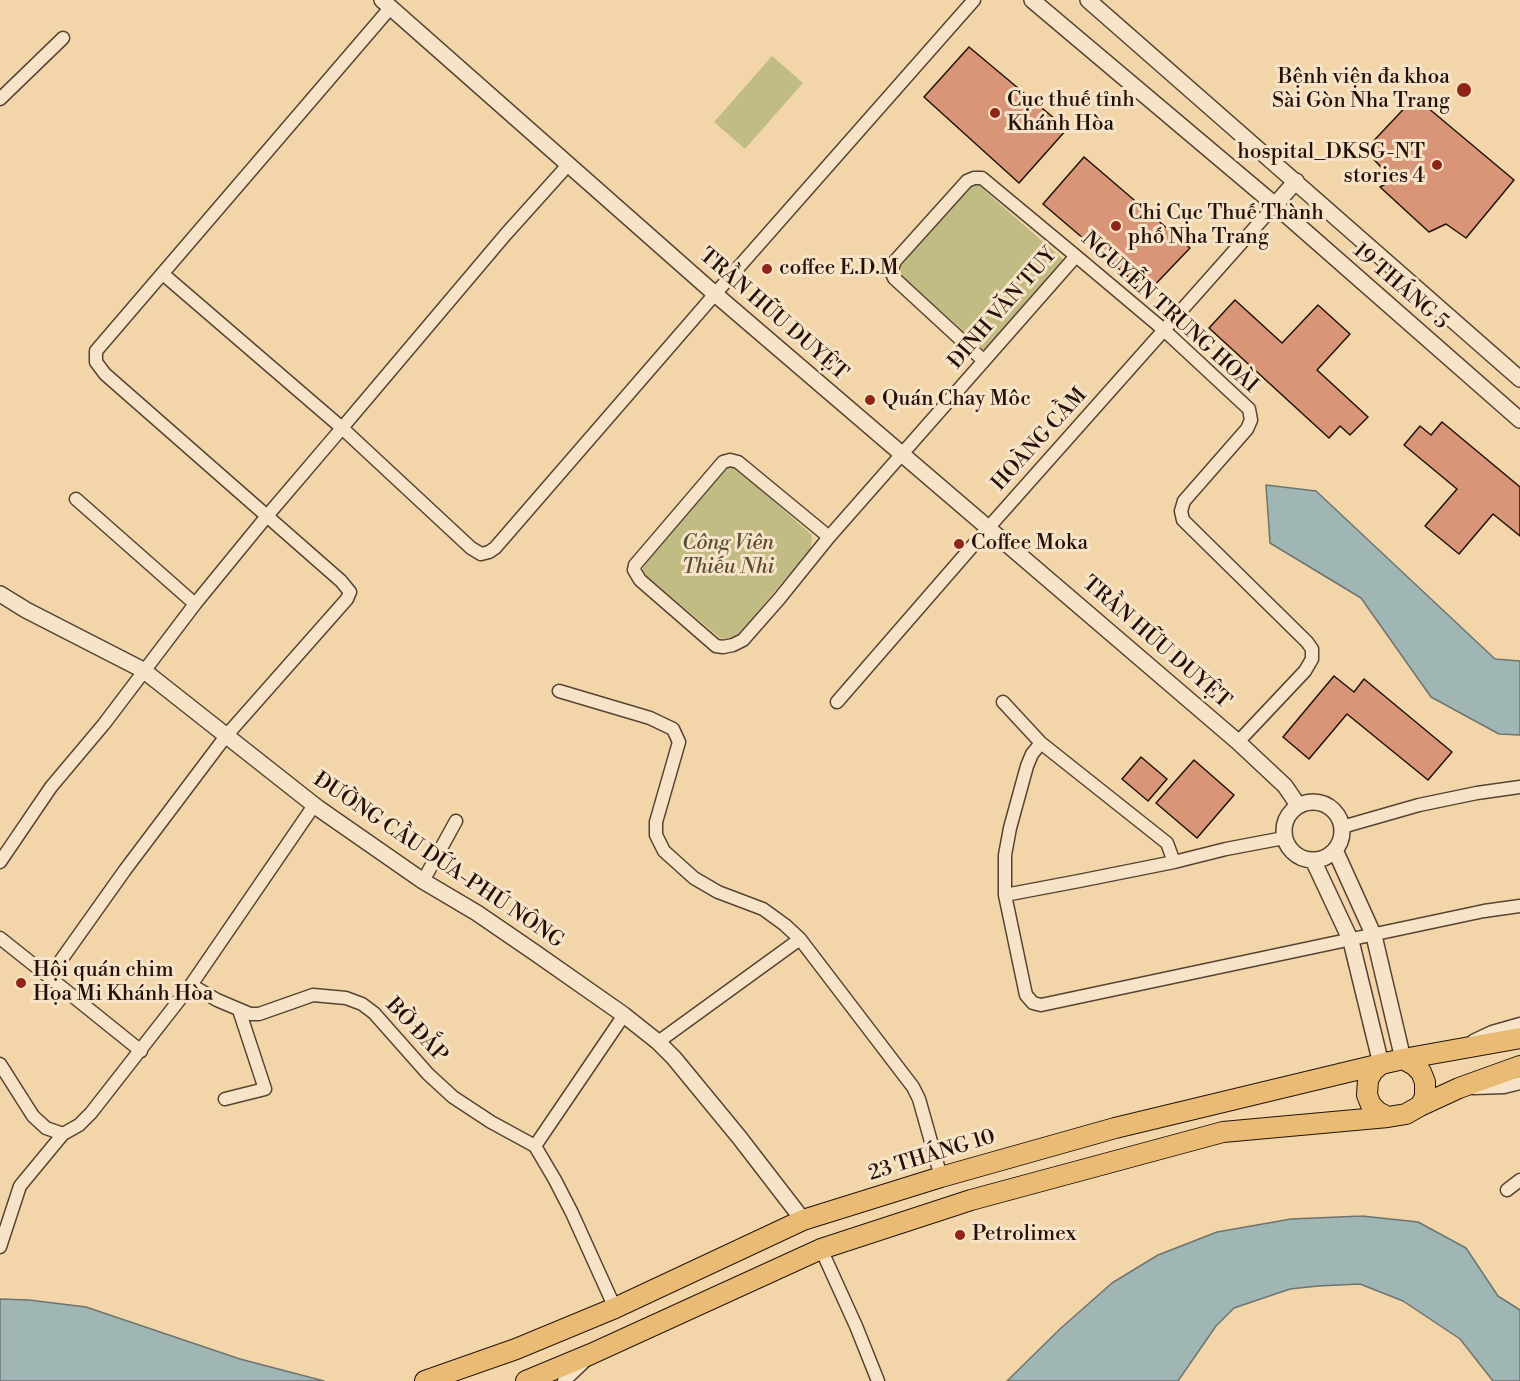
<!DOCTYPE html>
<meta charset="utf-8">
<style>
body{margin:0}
canvas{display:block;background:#f2d6aa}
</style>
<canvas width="1520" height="1381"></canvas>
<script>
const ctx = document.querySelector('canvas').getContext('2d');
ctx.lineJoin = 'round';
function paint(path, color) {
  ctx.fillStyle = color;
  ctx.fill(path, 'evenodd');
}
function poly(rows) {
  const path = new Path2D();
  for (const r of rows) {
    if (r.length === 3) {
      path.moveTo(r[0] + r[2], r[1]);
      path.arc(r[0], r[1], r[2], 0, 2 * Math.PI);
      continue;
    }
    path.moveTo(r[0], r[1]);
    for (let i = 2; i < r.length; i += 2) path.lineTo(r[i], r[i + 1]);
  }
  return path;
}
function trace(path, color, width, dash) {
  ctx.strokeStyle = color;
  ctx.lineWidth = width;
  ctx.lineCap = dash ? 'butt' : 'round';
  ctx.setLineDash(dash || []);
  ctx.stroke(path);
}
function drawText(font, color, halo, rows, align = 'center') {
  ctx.font = font + ' "Libre Bodoni",serif';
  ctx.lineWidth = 6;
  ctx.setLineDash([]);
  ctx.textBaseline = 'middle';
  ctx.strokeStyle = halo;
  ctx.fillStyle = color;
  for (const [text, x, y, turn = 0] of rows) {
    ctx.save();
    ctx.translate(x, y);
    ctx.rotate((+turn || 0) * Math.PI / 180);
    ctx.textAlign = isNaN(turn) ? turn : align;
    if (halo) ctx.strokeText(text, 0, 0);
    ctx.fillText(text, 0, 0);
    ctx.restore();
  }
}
paint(poly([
 [772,56,803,83,745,149,714,122],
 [971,185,978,185,1064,260,984,350,899,273,900,267],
 [735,467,812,535,811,548,737,636,731,640,720,638,642,572,645,563,726,468]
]), '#c0bc84');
const water = poly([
 [1266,485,1316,491,1495,659,1520,661,1520,735,1499,734,1431,697,1361,598,1270,543,1266,485],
 [1362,1216,1418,1222,1466,1248,1498,1296,1520,1310,1520,1381,1493,1381,1460,1339,1403,1301,1360,1284,1318,1286,1290,1289,1234,1308,1216,1326,1178,1381,1007,1381,1061,1328,1112,1283,1158,1255,1217,1232,1291,1219,1362,1216],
 [0,1299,29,1300,86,1307,240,1359,324,1381,0,1381,0,1299]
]);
paint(water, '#a0b6b4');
trace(water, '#6e7470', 1.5);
const building = poly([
 [969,47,1067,129,1019,183,924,97,969,47],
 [1415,97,1514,180,1466,238,1446,224,1429,232,1380,187,1393,180,1365,150,1415,97],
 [1084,157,1190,248,1147,293,1043,204,1084,157],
 [1235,300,1282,343,1318,305,1350,334,1317,370,1368,417,1350,435,1340,426,1329,438,1209,328,1235,300],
 [1442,422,1520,487,1520,536,1493,514,1459,554,1425,526,1457,489,1404,445,1420,426,1431,435,1442,422],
 [1334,676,1354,692,1364,679,1452,752,1428,780,1347,714,1309,759,1283,737,1334,676],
 [1141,757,1167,779,1148,801,1122,779,1141,757],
 [1194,760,1234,795,1197,838,1156,803,1194,760]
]);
paint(building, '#d99577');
trace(building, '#221209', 1.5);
const minor = poly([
 [0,99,63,38],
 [163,274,342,428,506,234,568,165],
 [983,360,894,278,891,271,895,261,967,181,974,178,982,178,1076,256,1164,330,1249,409,1251,420,1247,429,1184,501,1181,511,1183,520,1307,642,1312,649,1312,659,1305,671,1238,742],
 [76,499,195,604],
 [829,537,738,462,730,460,723,462,635,565,634,570,640,580,716,646,723,647,733,645,743,640,779,599,829,537,1076,256],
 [559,691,650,718,673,729,679,742,656,822,656,835,664,851,694,878,718,892,763,909,785,925,800,939],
 [837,702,989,527,1275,205],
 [1003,702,1041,743],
 [315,804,191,985,217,1000,250,1014,259,1014,313,995,346,998,362,1004,374,1013,428,1074,453,1097,491,1122,535,1146,555,1180,572,1213,615,1308],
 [1342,827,1419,805,1477,793,1520,787],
 [0,862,51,787,104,724,195,604,267,516,342,428,471,548,481,554,489,552,495,548,715,294,974,0],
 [1174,862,1167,843,1041,743,1032,754,1027,766,1010,828,1005,855,1005,895,1079,881,1174,862,1226,849,1284,838],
 [423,881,456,821],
 [1005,895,1026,995,1033,1003,1041,1005,1484,911,1520,906],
 [0,938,49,977],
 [1473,1041,1492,1032,1520,1024],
 [658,1042,800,939,913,1087,919,1099,941,1177],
 [141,1051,49,977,125,870,226,736,347,599,350,592,341,581,105,374,96,362,96,351,391,7],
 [0,1064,33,1116,46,1128,63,1134,79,1125,91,1113,191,985],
 [1473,1088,1504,1087,1520,1083],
 [225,1099,265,1089,239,1010],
 [535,1146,624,1015],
 [1507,1190,1520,1180],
 [0,1247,20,1186,63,1134],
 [821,1249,856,1326,878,1381],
 [564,1381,585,1361]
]);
const tertiary = poly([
 [382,0,715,294,1238,742,1285,786,1298,805],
 [1032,0,1275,205,1520,420],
 [1088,0,1520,379],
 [1275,205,1296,181],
 [0,594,26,610,143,670,318,808,423,881,477,913,534,952,624,1015,658,1042,674,1058,739,1137,803,1220],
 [1313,831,29],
 [1335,850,1374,936,1403,1059],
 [1313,860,1351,941,1381,1064]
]);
const primary = poly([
 [1403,1059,1414,1065,1421,1072,1425,1082,1425,1097,1420,1106,1406,1114,1388,1117,1378,1112,1371,1105,1367,1095,1368,1080,1373,1071,1381,1064,1403,1059],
 [1403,1059,1520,1038],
 [1420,1106,1459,1088,1520,1066],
 [425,1381,516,1349,615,1308,803,1220,941,1177,1115,1128,1381,1064],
 [526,1381,591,1354,821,1249,971,1200,1223,1132,1388,1117]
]);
trace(minor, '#564331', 15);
trace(tertiary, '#564331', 18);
trace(primary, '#221209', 22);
trace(minor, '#f7e4c8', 12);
trace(tertiary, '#f7e4c8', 15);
trace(primary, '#e9bb75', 20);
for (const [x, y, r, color] of [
 [1464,90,8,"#8f2418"],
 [995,113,6,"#8f2418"],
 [1437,165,6,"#8f2418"],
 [1116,226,6,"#8f2418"],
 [767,269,6,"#8f2418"],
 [870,400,6,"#8f2418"],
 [959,544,6,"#8f2418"],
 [21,983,6,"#8f2418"],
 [960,1235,6,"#8f2418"]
]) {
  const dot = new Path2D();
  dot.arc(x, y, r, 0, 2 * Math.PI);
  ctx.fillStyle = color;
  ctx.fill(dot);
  trace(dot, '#f7e4c8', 2);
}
drawText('21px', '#221209', '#f7e4c8', [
 ["Bệnh viện đa khoa",1450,78,"right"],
 ["Sài Gòn Nha Trang",1450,102,"right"],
 ["Cục thuế tỉnh",1007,101],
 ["Khánh Hòa",1007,125],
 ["hospital_DKSG-NT",1425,153,"right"],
 ["stories 4",1425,177,"right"],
 ["Chi Cục Thuế Thành",1128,214],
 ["phố Nha Trang",1128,238],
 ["coffee E.D.M",779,269],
 ["Quán Chay Môc",882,400],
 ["Coffee Moka",971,544],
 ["Hội quán chim",33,971],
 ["Họa Mi Khánh Hòa",33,995],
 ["Petrolimex",972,1235]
], 'left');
drawText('21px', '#221209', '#f7e4c8', [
 ["19 THÁNG 5",1400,287,41],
 ["ĐINH VĂN TUY",1003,309,-49],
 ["NGUYỄN TRUNG HOÀI",1169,313,42],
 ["TRẦN HỮU DUYỆT",773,315,41],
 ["HOÀNG CẦM",1040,440,-48],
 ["TRẦN HỮU DUYỆT",1156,643,41],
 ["ĐƯỜNG CẦU DỨA-PHÚ NÔNG",438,861,34],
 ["BỜ ĐẮP",416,1031,47],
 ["23 THÁNG 10",932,1156,-17]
]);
drawText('italic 21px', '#594e34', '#f7e4c8', [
 ["Công Viên",728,544],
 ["Thiếu Nhi",728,568]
]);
</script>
